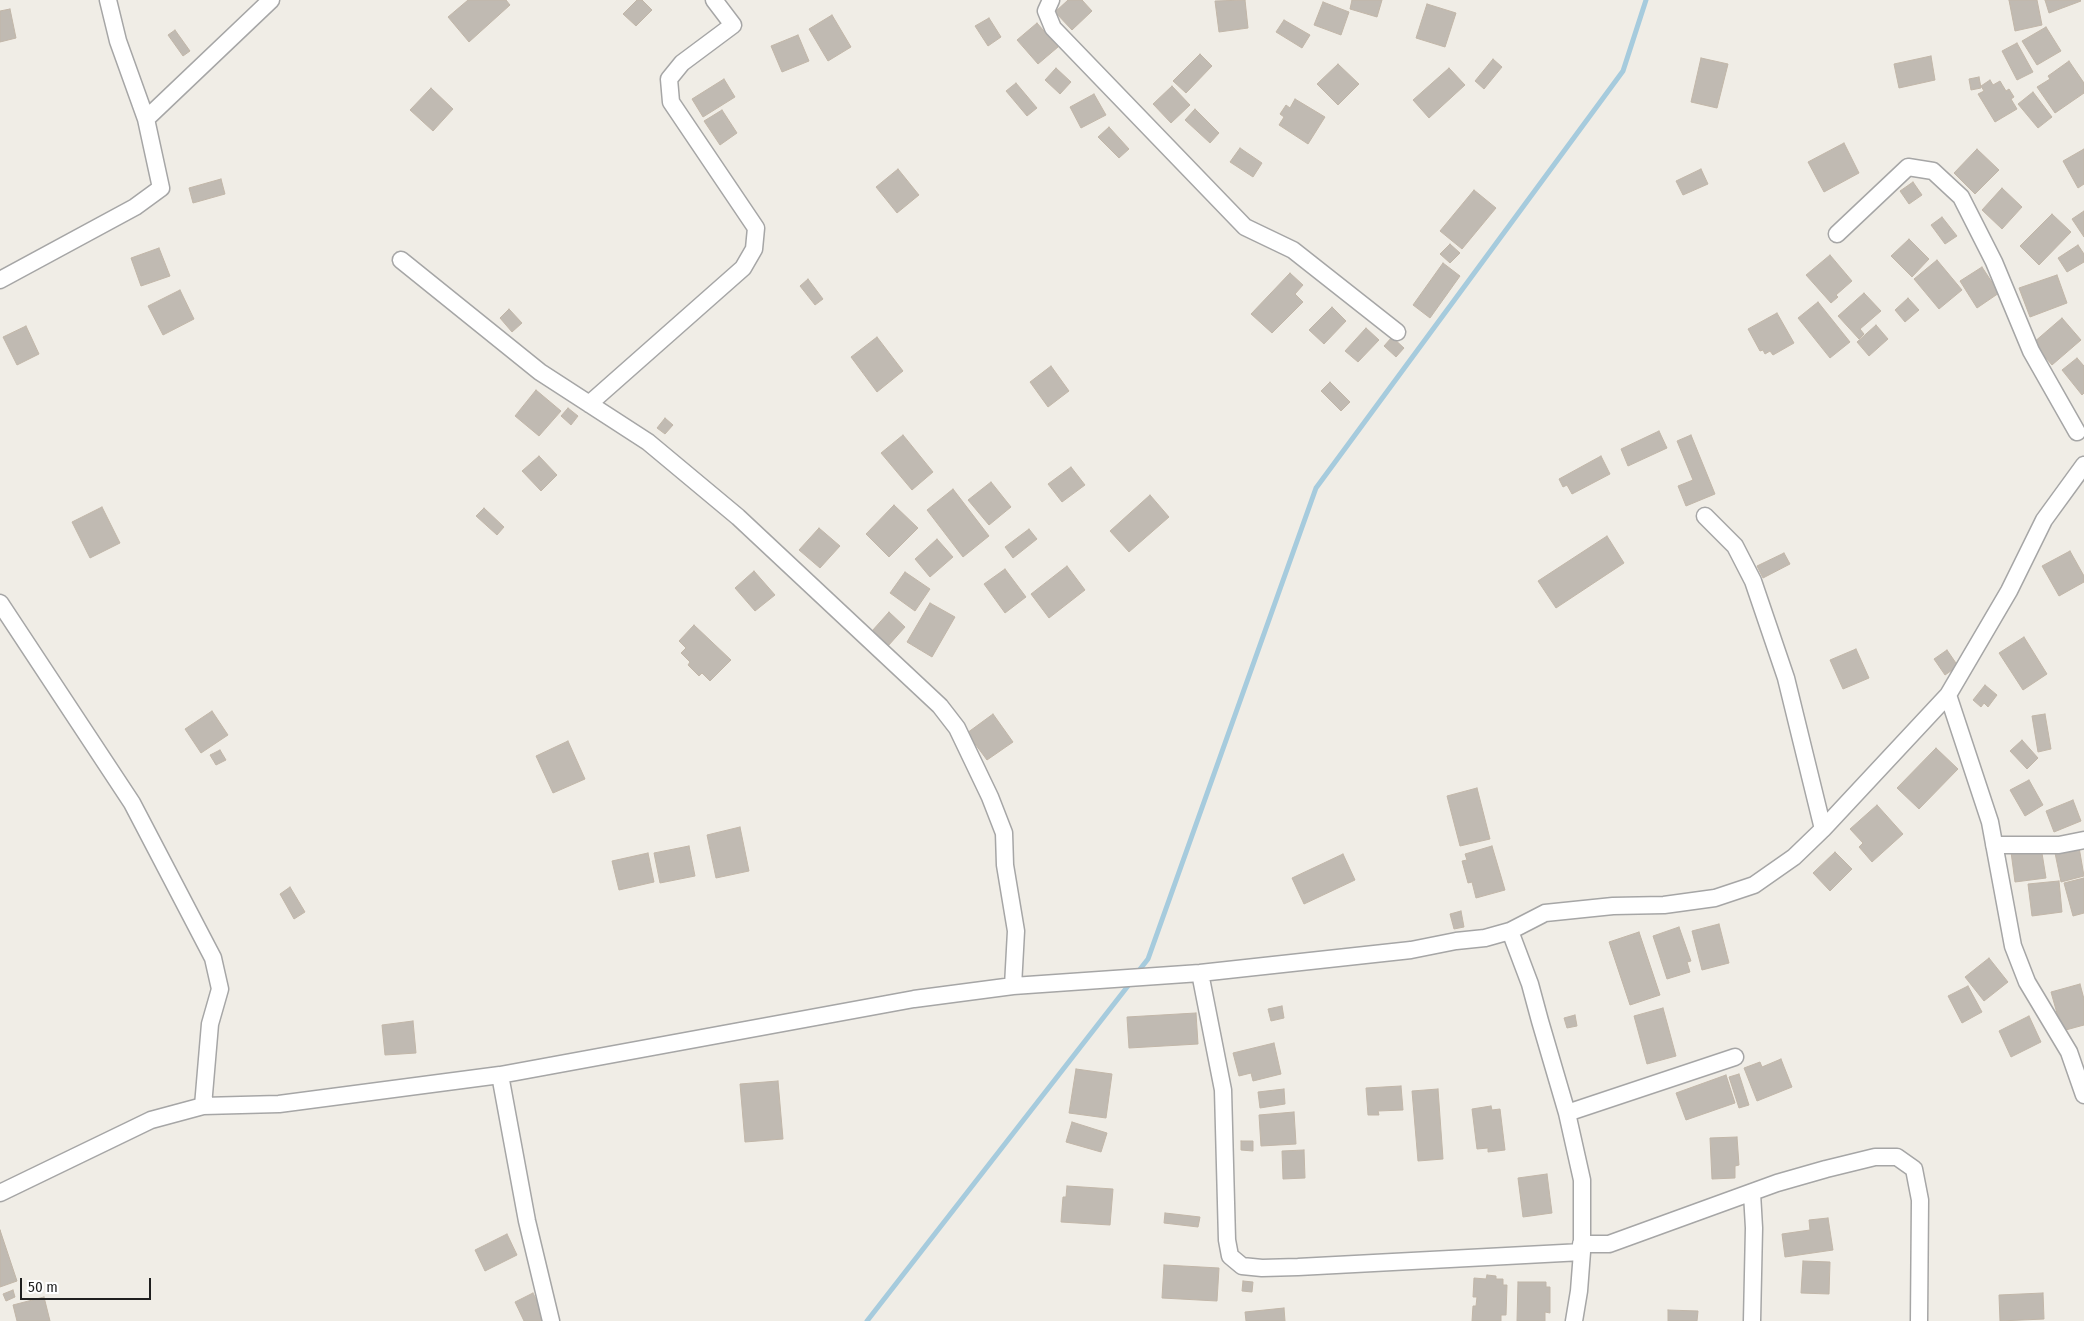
<!DOCTYPE html>
<style>
body{margin:0}
#map{position:relative;width:2084px;height:1321px;overflow:hidden;background:#f0ede6;font-family:"Fira Sans Condensed",sans-serif}
canvas{display:block}
.scale{position:absolute;left:20px;top:1278px;width:131px;height:22px;box-sizing:border-box;border:2px solid #1f1f1f;border-top:0;padding-left:6px;font-size:15px;line-height:18px;white-space:nowrap;color:#1f1f1f;-webkit-text-stroke:4px #fff;paint-order:stroke}
</style>
<div id="map">
<canvas width="2084" height="1321"></canvas>
<div class="scale">50 m</div>
</div>
<script>
const ctx = document.querySelector('canvas').getContext('2d');
ctx.lineJoin = 'round';
function poly(rows) {
  const path = new Path2D();
  for (const r of rows) {
    path.moveTo(r[0], r[1]);
    for (let i = 2; i < r.length; i += 2) path.lineTo(r[i], r[i + 1]);
  }
  return path;
}
function trace(path, color, width, dash) {
  ctx.strokeStyle = color;
  ctx.lineWidth = width;
  ctx.lineCap = dash ? 'butt' : 'round';
  ctx.setLineDash(dash || []);
  ctx.stroke(path);
}
function paint(path, color) {
  ctx.fillStyle = color;
  ctx.fill(path, 'evenodd');
}
trace(poly([
 [1137,973,1148,959,1316,488,1623,71,1646,0],
 [867,1321,1131,982]
]), '#a6cbdd', 5);
const building = poly([
 [468,0,506,0,510,5,469,42,448,17,468,0],
 [637,0,642,0,652,10,636,26,623,14,637,0],
 [1068,0,1082,0,1092,11,1072,30,1055,12,1068,0],
 [1245,0,1248,28,1219,32,1215,1,1245,0],
 [1352,0,1382,0,1377,17,1350,9,1352,0],
 [2009,0,2037,0,2042,25,2015,31,2009,0],
 [2045,0,2080,0,2081,1,2049,13,2045,0],
 [1323,2,1349,12,1341,35,1314,25,1323,2],
 [1427,4,1456,13,1445,47,1416,38,1427,4],
 [10,9,16,38,0,42,0,11,10,9],
 [832,15,851,47,828,61,809,29,832,15],
 [989,18,1001,37,988,46,975,26,989,18],
 [1284,20,1310,35,1302,48,1276,32,1284,20],
 [1037,23,1058,47,1038,64,1017,40,1037,23],
 [2046,27,2061,51,2037,65,2022,41,2046,27],
 [175,30,190,51,183,56,168,35,175,30],
 [798,35,809,61,782,72,771,46,798,35],
 [2017,43,2033,72,2017,80,2002,51,2017,43],
 [1200,54,1212,66,1186,93,1173,81,1200,54],
 [1931,56,1935,80,1899,88,1894,64,1931,56],
 [1701,58,1728,64,1717,108,1691,102,1701,58],
 [1493,59,1502,67,1484,89,1475,81,1493,59],
 [2069,61,2084,83,2084,93,2055,113,2037,87,2050,79,2048,76,2069,61],
 [1338,64,1359,84,1338,105,1317,84,1338,64],
 [1056,68,1071,82,1060,94,1045,80,1056,68],
 [1449,68,1465,85,1429,118,1413,100,1449,68],
 [1979,77,1981,88,1971,90,1969,79,1979,77],
 [724,79,735,97,703,117,692,99,724,79],
 [1990,80,1993,85,2000,81,2006,91,2009,89,2014,97,2011,99,2017,109,1995,122,1978,94,1984,91,1981,86,1990,80],
 [1016,83,1037,108,1027,116,1006,91,1016,83],
 [1172,86,1190,105,1171,123,1153,104,1172,86],
 [431,88,453,109,433,131,410,110,431,88],
 [2033,92,2052,117,2038,128,2018,104,2033,92],
 [1094,94,1106,115,1081,128,1070,107,1094,94],
 [1295,99,1325,117,1308,144,1279,125,1284,117,1280,114,1286,105,1290,108,1295,99],
 [1195,109,1219,133,1210,143,1185,120,1195,109],
 [722,110,737,133,720,145,704,121,722,110],
 [1109,127,1129,149,1119,158,1098,137,1109,127],
 [1844,143,1859,173,1824,192,1808,162,1844,143],
 [1240,148,1262,163,1253,177,1230,162,1240,148],
 [1977,149,1999,170,1975,194,1954,173,1977,149],
 [2084,149,2084,184,2078,188,2063,161,2084,149],
 [898,169,919,195,897,213,876,187,898,169],
 [1701,169,1708,184,1683,195,1676,181,1701,169],
 [221,179,225,194,193,203,189,188,221,179],
 [1913,182,1922,195,1909,204,1900,191,1913,182],
 [2002,188,2022,207,2002,229,1982,210,2002,188],
 [1474,190,1496,208,1462,249,1440,231,1474,190],
 [2084,211,2084,237,2072,219,2084,211],
 [2052,214,2071,232,2039,265,2020,246,2052,214],
 [1942,217,1957,236,1945,244,1931,225,1942,217],
 [1909,239,1929,259,1912,277,1891,256,1909,239],
 [1450,244,1460,253,1450,263,1440,254,1450,244],
 [2078,245,2084,254,2084,262,2067,272,2058,258,2078,245],
 [159,248,170,276,141,286,131,258,159,248],
 [1830,255,1852,281,1836,295,1838,297,1831,303,1806,275,1830,255],
 [1937,260,1962,290,1939,309,1914,279,1937,260],
 [1443,263,1460,276,1430,318,1413,305,1443,263],
 [1982,267,1999,293,1977,308,1960,281,1982,267],
 [1290,273,1303,285,1295,294,1303,302,1272,333,1251,314,1290,273],
 [2057,275,2067,303,2030,317,2019,288,2057,275],
 [808,279,823,299,815,305,800,286,808,279],
 [180,290,194,319,163,335,148,306,180,290],
 [1864,293,1881,311,1860,329,1864,334,1859,339,1838,316,1864,293],
 [1908,298,1919,310,1905,322,1895,310,1908,298],
 [1818,302,1850,342,1830,358,1798,318,1818,302],
 [1332,307,1346,321,1324,344,1309,330,1332,307],
 [509,309,522,323,512,332,500,318,509,309],
 [1777,313,1794,343,1773,355,1770,351,1765,354,1763,350,1760,351,1748,329,1777,313],
 [2062,318,2081,340,2052,365,2033,343,2062,318],
 [1876,325,1888,339,1869,356,1857,342,1876,325],
 [26,326,39,354,17,365,3,337,26,326],
 [1366,328,1379,340,1358,362,1345,351,1366,328],
 [877,337,903,371,877,392,851,357,877,337],
 [1392,337,1404,348,1396,357,1384,346,1392,337],
 [2077,358,2084,366,2084,393,2082,395,2062,370,2077,358],
 [1051,366,1069,391,1048,407,1030,382,1051,366],
 [1330,382,1350,402,1341,411,1321,391,1330,382],
 [536,390,561,411,539,436,515,416,536,390],
 [568,408,578,416,571,425,561,416,568,408],
 [665,418,673,425,665,434,657,428,665,418],
 [1659,431,1667,448,1628,466,1621,449,1659,431],
 [903,435,933,472,912,490,881,453,903,435],
 [1691,435,1715,494,1686,506,1678,486,1693,480,1677,441,1691,435],
 [539,456,557,475,541,491,522,471,539,456],
 [1601,456,1610,474,1572,494,1567,485,1563,487,1559,479,1601,456],
 [1071,467,1085,485,1062,502,1048,484,1071,467],
 [991,482,1011,507,989,525,968,500,991,482],
 [953,489,989,536,963,557,927,510,953,489],
 [1150,495,1169,517,1129,552,1110,531,1150,495],
 [894,505,918,528,889,557,866,534,894,505],
 [102,507,120,543,90,558,72,522,102,507],
 [484,508,504,527,497,535,476,516,484,508],
 [819,528,840,546,820,568,799,550,819,528],
 [1029,529,1037,539,1013,558,1005,547,1029,529],
 [1607,536,1624,563,1556,608,1538,581,1607,536],
 [937,539,953,557,930,577,915,559,937,539],
 [2070,551,2084,576,2084,582,2059,596,2042,566,2070,551],
 [1784,553,1790,564,1763,578,1757,566,1784,553],
 [1067,566,1085,590,1049,618,1031,594,1067,566],
 [1005,569,1026,597,1005,613,984,584,1005,569],
 [754,571,775,595,755,611,735,588,754,571],
 [905,572,930,589,915,611,890,593,905,572],
 [930,603,955,617,932,657,907,642,930,603],
 [889,612,905,627,888,646,872,631,889,612],
 [694,625,731,660,710,681,702,673,699,676,688,665,690,662,681,653,686,648,679,641,694,625],
 [2024,637,2047,674,2023,690,1999,653,2024,637],
 [1856,649,1869,678,1843,689,1830,660,1856,649],
 [1947,650,1958,666,1945,675,1934,659,1947,650],
 [1985,685,1997,695,1988,707,1984,703,1981,707,1973,700,1985,685],
 [212,711,228,735,201,753,185,729,212,711],
 [993,714,1013,742,987,760,967,733,993,714],
 [2045,714,2051,749,2038,752,2032,716,2045,714],
 [2022,740,2038,758,2027,769,2010,751,2022,740],
 [568,741,585,779,553,793,536,756,568,741],
 [1936,748,1958,769,1919,809,1897,788,1936,748],
 [220,750,226,760,216,765,210,755,220,750],
 [2029,780,2043,805,2025,816,2010,790,2029,780],
 [1477,788,1490,839,1460,846,1447,796,1477,788],
 [2073,800,2081,821,2054,832,2046,811,2073,800],
 [1877,805,1903,834,1872,862,1859,847,1863,843,1850,829,1877,805],
 [740,827,749,871,716,878,707,835,740,827],
 [689,846,695,876,660,883,654,853,689,846],
 [1492,846,1505,890,1476,898,1472,882,1468,883,1462,861,1467,860,1465,854,1492,846],
 [2041,847,2046,878,2015,882,2011,852,2041,847],
 [2079,847,2084,876,2061,882,2055,853,2079,847],
 [1835,852,1852,869,1830,891,1813,873,1835,852],
 [648,853,654,882,619,890,612,861,648,853],
 [1343,854,1355,880,1304,904,1292,878,1343,854],
 [2084,878,2084,913,2073,916,2064,883,2084,878],
 [2059,881,2062,912,2032,916,2028,884,2059,881],
 [290,887,305,912,294,919,280,894,290,887],
 [1461,911,1464,927,1454,929,1450,914,1461,911],
 [1719,924,1729,963,1702,970,1692,931,1719,924],
 [1679,927,1691,961,1687,962,1690,972,1667,979,1653,936,1679,927],
 [1639,932,1660,995,1630,1005,1609,942,1639,932],
 [1989,958,2008,982,1984,1001,1965,977,1989,958],
 [2080,984,2084,999,2084,1025,2062,1031,2051,992,2080,984],
 [1968,986,1982,1012,1962,1023,1948,996,1968,986],
 [1282,1006,1284,1018,1271,1021,1268,1009,1282,1006],
 [1663,1008,1676,1056,1647,1064,1634,1016,1663,1008],
 [1196,1013,1198,1044,1129,1048,1127,1017,1196,1013],
 [1575,1015,1577,1026,1567,1028,1564,1018,1575,1015],
 [2029,1016,2041,1042,2011,1057,1999,1031,2029,1016],
 [413,1021,416,1053,385,1055,382,1025,413,1021],
 [1274,1043,1281,1074,1253,1081,1251,1073,1239,1076,1233,1053,1274,1043],
 [1781,1059,1792,1087,1757,1101,1744,1068,1760,1062,1762,1067,1781,1059],
 [1076,1069,1112,1074,1106,1118,1069,1113,1076,1069],
 [1739,1074,1749,1105,1739,1108,1729,1077,1739,1074],
 [1726,1075,1735,1103,1686,1120,1676,1093,1726,1075],
 [778,1081,783,1139,745,1142,740,1084,778,1081],
 [1401,1086,1403,1110,1378,1111,1379,1115,1368,1115,1366,1088,1401,1086],
 [1284,1089,1285,1104,1260,1108,1258,1092,1284,1089],
 [1438,1089,1443,1159,1418,1161,1412,1091,1438,1089],
 [1491,1106,1492,1110,1500,1109,1505,1150,1488,1152,1488,1148,1477,1149,1472,1109,1491,1106],
 [1294,1112,1296,1144,1261,1146,1259,1115,1294,1112],
 [1072,1122,1107,1133,1101,1152,1066,1142,1072,1122],
 [1737,1137,1739,1165,1735,1166,1735,1178,1712,1179,1710,1138,1737,1137],
 [1241,1141,1253,1141,1253,1151,1241,1150,1241,1141],
 [1304,1150,1305,1178,1283,1179,1282,1151,1304,1150],
 [1547,1174,1552,1213,1523,1217,1518,1178,1547,1174],
 [1067,1186,1113,1189,1110,1225,1061,1222,1063,1197,1066,1197,1067,1186],
 [1165,1213,1200,1217,1198,1227,1164,1223,1165,1213],
 [1828,1218,1833,1250,1785,1257,1782,1234,1810,1230,1809,1220,1828,1218],
 [0,1230,17,1281,0,1287,0,1230],
 [507,1234,517,1255,485,1271,475,1250,507,1234],
 [1803,1261,1830,1262,1829,1294,1801,1293,1803,1261],
 [1164,1265,1219,1268,1217,1301,1162,1298,1164,1265],
 [1487,1275,1496,1276,1496,1279,1503,1279,1503,1285,1507,1285,1506,1315,1501,1315,1501,1321,1472,1321,1473,1306,1476,1306,1477,1297,1473,1297,1474,1278,1486,1279,1487,1275],
 [1243,1281,1253,1282,1252,1292,1242,1291,1243,1281],
 [1518,1282,1546,1282,1546,1287,1550,1287,1550,1313,1545,1312,1545,1321,1517,1321,1518,1282],
 [13,1290,15,1297,6,1301,3,1294,13,1290],
 [533,1293,546,1320,545,1321,524,1321,515,1302,533,1293],
 [2043,1293,2044,1319,2000,1321,1999,1295,2043,1293],
 [44,1297,50,1321,17,1321,13,1305,44,1297],
 [1284,1308,1285,1321,1246,1321,1245,1312,1284,1308],
 [1668,1310,1698,1311,1697,1321,1668,1321,1668,1310]
]);
paint(building, '#c0bab2');
trace(building, '#c1b6a8', 1);
const street = poly([
 [1051,0,1046,11,1053,28,1245,227,1293,250,1397,332],
 [146,119,271,0],
 [1837,234,1908,167,1933,171,1961,197,1994,262,2031,351,2077,432],
 [401,260,540,372,648,442,738,517,940,706,957,728,990,797,1004,833,1005,865,1016,931,1013,986],
 [0,280,135,207,161,188,146,119,118,41,108,0],
 [589,404,743,268,754,249,756,228,671,102,669,79,682,63,733,25,714,0],
 [1705,516,1735,546,1753,581,1786,678,1823,829],
 [0,603,132,803,213,958,220,989,210,1024,203,1106],
 [1948,695,1990,822,2013,946,2027,982,2069,1052,2084,1095],
 [1994,845,2059,845,2084,840],
 [1510,931,1530,984,1540,1021,1567,1113,1582,1180,1582,1252,1579,1291,1574,1321],
 [1200,973,1223,1090,1227,1240,1230,1256,1242,1266,1262,1268,1298,1267,1582,1252],
 [500,1075,527,1221,551,1321],
 [1567,1113,1735,1057],
 [0,1193,151,1120,203,1106,279,1104,500,1075,914,999,1013,986,1200,973,1411,950,1456,941,1485,938,1510,931,1545,913,1613,906,1664,905,1715,898,1754,885,1794,857,1823,829,1948,695,2009,591,2044,520,2084,465],
 [1581,1244,1609,1244,1777,1183,1826,1169,1875,1157,1897,1157,1914,1169,1920,1200,1919,1321],
 [1752,1321,1754,1228,1752,1193]
]);
trace(street, '#a6a6a6', 19);
trace(street, '#fff', 16);
</script>
